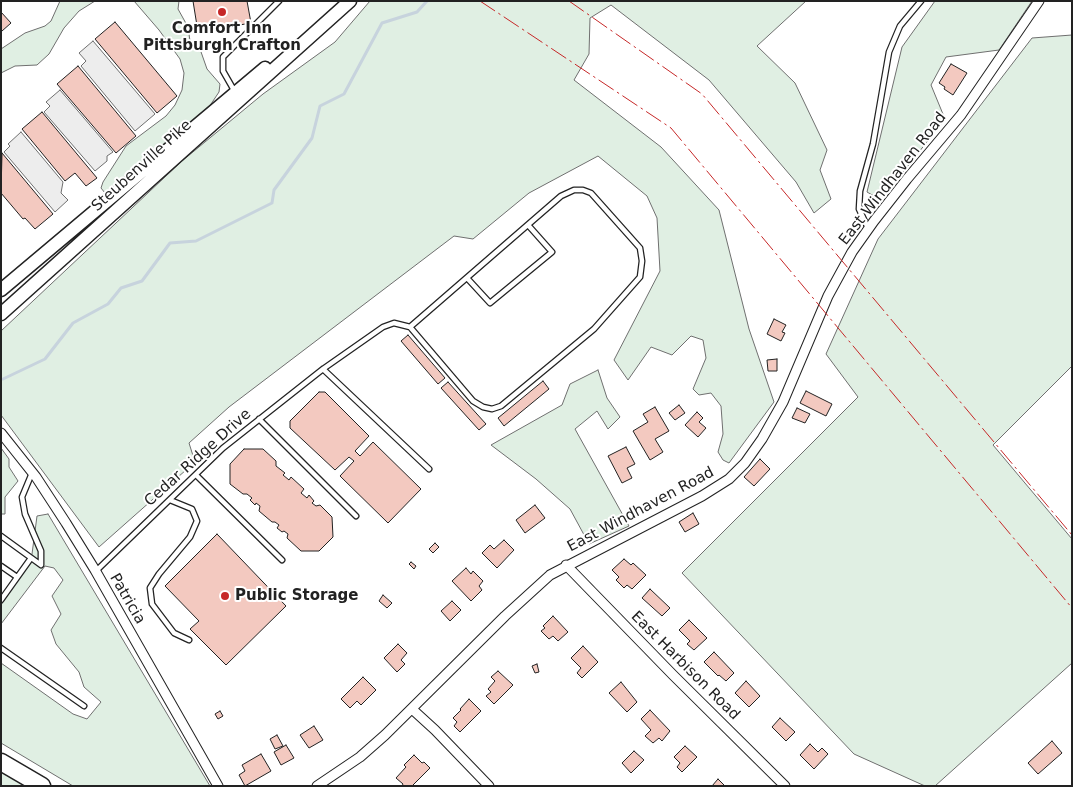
<!DOCTYPE html>
<style>
body{margin:0}
#map{position:relative;width:1073px;height:787px;overflow:hidden;background:#fff;font-family:"DejaVu Sans",sans-serif}
canvas{display:block}
.frame{position:absolute;inset:0;border:2px solid #222;pointer-events:none}
</style>
<div id="map">
<canvas width="1073" height="787"></canvas>
<div class="frame"></div>
</div>
<script>
const ctx = document.querySelector('canvas').getContext('2d');
ctx.lineJoin = 'round';
function paint(path, color) {
  ctx.fillStyle = color;
  ctx.fill(path, 'evenodd');
}
function poly(rows) {
  const path = new Path2D();
  for (const r of rows) {
    path.moveTo(r[0], r[1]);
    for (let i = 2; i < r.length; i += 2) path.lineTo(r[i], r[i + 1]);
  }
  return path;
}
function trace(path, color, width, dash) {
  ctx.strokeStyle = color;
  ctx.lineWidth = width;
  ctx.lineCap = dash ? 'butt' : 'round';
  ctx.setLineDash(dash || []);
  ctx.stroke(path);
}
function drawText(font, color, halo, rows, align = 'center') {
  ctx.font = font + ' "DejaVu Sans",sans-serif';
  ctx.lineWidth = 4;
  ctx.setLineDash([]);
  ctx.textBaseline = 'middle';
  ctx.strokeStyle = halo;
  ctx.fillStyle = color;
  for (const [text, x, y, turn = 0] of rows) {
    ctx.save();
    ctx.translate(x, y);
    ctx.rotate((+turn || 0) * Math.PI / 180);
    ctx.textAlign = isNaN(turn) ? turn : align;
    if (halo) ctx.strokeText(text, 0, 0);
    ctx.fillText(text, 0, 0);
    ctx.restore();
  }
}
const green = poly([
 [60,1,95,1,79,11,64,28,49,54,37,65,15,66,1,73,1,49,25,33,45,26,51,21,60,1],
 [134,1,179,1,178,9,188,27,190,41,200,49,207,69,220,84,219,92,207,110,109,198,101,188,103,182,126,146,166,116,175,105,182,90,184,73,180,59,159,30,134,1],
 [370,1,806,1,757,46,795,83,827,150,820,170,831,199,814,213,796,182,709,80,611,5,590,18,589,54,574,80,661,147,719,210,749,329,774,402,729,463,723,460,718,452,723,434,721,406,711,393,699,395,693,389,706,358,703,340,691,336,672,355,651,347,628,380,614,360,660,271,657,218,647,196,598,156,529,193,473,239,454,236,229,407,189,443,195,462,99,547,1,415,1,331,182,161,263,94,335,42,370,1],
 [935,1,1032,1,999,50,946,57,931,85,945,119,881,200,867,192,902,47,935,1],
 [1072,35,1072,366,993,445,1072,539,1072,663,935,786,925,786,854,754,682,573,858,397,826,354,878,239,1032,38,1072,35],
 [598,370,607,398,620,417,608,429,597,411,575,429,629,526,589,544,570,509,536,479,491,445,562,405,570,384,598,370],
 [1,448,9,459,9,467,18,481,5,497,5,514,1,514,1,448],
 [48,514,210,786,73,786,1,743,1,663,73,714,87,719,101,702,84,687,79,672,56,644,51,630,61,614,52,596,63,580,54,568,45,566,1,624,1,605,32,554,37,516,48,514],
 [1,771,27,786,1,786,1,771]
]);
paint(green, '#e0efe3');
trace(green, '#6f6f6f', 1);
const parking = poly([
 [93,41,155,114,135,131,81,66,86,61,79,53,93,41],
 [60,90,113,152,107,156,107,161,95,171,44,112,50,106,46,102,60,90],
 [21,132,63,182,61,193,68,200,55,212,4,152,10,146,8,144,21,132]
]);
paint(parking, '#ededed');
trace(parking, '#6f6f6f', 1);
trace(poly([
 [3,379,45,359,73,323,108,304,121,288,142,281,170,243,196,241,272,203,274,190,312,138,320,106,344,94,382,23,417,12,427,1]
]), '#c7d3dd', 3);
const building = poly([
 [193,1,247,1,251,23,228,27,229,32,220,33,219,29,198,32,193,1],
 [1,12,11,23,2,31,1,30,1,12],
 [115,22,177,96,157,113,95,39,115,22],
 [951,64,967,73,953,95,944,89,945,87,939,83,951,64],
 [78,66,136,136,116,153,57,84,78,66],
 [42,112,97,178,86,186,75,173,65,181,22,129,42,112],
 [2,153,53,214,35,229,25,218,23,219,1,193,2,153],
 [774,319,786,325,782,332,785,333,781,341,767,334,774,319],
 [408,335,445,378,438,384,401,341,408,335],
 [777,359,777,371,768,371,767,360,777,359],
 [543,381,549,389,504,426,498,418,543,381],
 [448,382,486,424,479,430,441,388,448,382],
 [806,391,832,404,826,416,800,403,806,391],
 [319,392,325,392,369,436,355,451,360,456,373,442,421,489,388,523,340,476,354,461,349,457,335,470,290,428,290,421,319,392],
 [679,405,685,413,675,420,669,413,679,405],
 [655,407,669,431,655,439,663,452,650,460,633,431,648,422,643,414,655,407],
 [797,408,810,414,805,423,792,418,797,408],
 [697,412,703,418,699,422,706,428,698,437,685,425,697,412],
 [626,447,635,464,627,468,632,478,622,483,608,456,626,447],
 [244,449,263,449,276,461,276,466,285,473,283,475,289,480,291,477,304,489,301,493,307,498,309,495,314,501,312,503,316,506,320,505,332,517,333,537,319,551,301,551,287,538,288,534,284,531,282,532,277,528,279,525,275,522,272,522,259,511,260,506,256,503,255,505,250,500,252,498,247,494,243,494,230,484,230,464,244,449],
 [760,459,770,469,754,486,744,477,760,459],
 [535,505,545,518,525,533,516,520,535,505],
 [693,513,699,524,685,532,679,522,693,513],
 [217,534,286,606,226,665,190,629,199,621,165,586,217,534],
 [504,540,514,550,497,568,482,553,490,545,494,549,504,540],
 [435,543,439,547,433,553,429,549,435,543],
 [624,559,631,565,633,563,646,575,632,589,627,585,624,588,616,580,619,577,612,570,624,559],
 [411,562,416,566,414,569,409,564,411,562],
 [466,568,471,574,473,571,483,581,479,586,482,590,471,601,452,581,466,568],
 [650,589,670,608,662,616,642,598,650,589],
 [383,595,392,603,387,608,379,601,383,595],
 [452,601,461,610,450,621,441,611,452,601],
 [553,616,568,632,558,641,553,636,549,639,541,631,545,628,543,626,553,616],
 [689,620,707,638,694,650,687,644,690,641,679,630,689,620],
 [398,644,407,653,401,660,405,664,397,672,384,658,398,644],
 [583,646,598,662,582,678,577,673,581,668,571,658,583,646],
 [714,652,734,673,726,681,719,675,718,676,704,662,714,652],
 [537,664,539,672,535,673,532,666,537,664],
 [498,671,513,685,494,704,486,696,491,692,488,689,495,681,491,677,498,671],
 [363,677,376,690,361,705,357,701,350,708,341,699,363,677],
 [746,681,760,696,749,707,735,693,746,681],
 [621,682,637,702,627,712,609,693,621,682],
 [469,699,481,711,460,732,454,726,457,722,453,718,461,710,460,709,469,699],
 [650,710,670,731,662,741,659,738,653,743,645,736,651,730,641,719,650,710],
 [220,711,223,716,218,719,215,714,220,711],
 [780,718,795,732,786,741,772,727,780,718],
 [314,726,323,740,309,748,300,735,314,726],
 [277,735,283,746,275,749,270,739,277,735],
 [1052,741,1062,753,1038,774,1028,763,1052,741],
 [810,744,818,752,822,748,828,754,814,769,800,755,810,744],
 [286,745,294,758,281,765,274,752,286,745],
 [685,746,697,757,682,772,677,767,680,763,674,757,685,746],
 [634,751,644,760,631,773,622,763,634,751],
 [261,754,271,771,245,786,239,775,245,771,242,765,261,754],
 [414,755,422,763,424,762,430,768,412,786,402,786,403,784,396,778,406,767,404,765,414,755],
 [718,779,725,786,712,786,718,779]
]);
paint(building, '#f3c9c0');
trace(building, '#222', 1);
const service = poly([
 [235,92,223,71,223,57,279,1],
 [868,228,859,209,860,191,873,144,889,52,900,26,921,1],
 [467,278,490,303,552,252,528,225],
 [323,369,429,469],
 [259,419,356,516],
 [196,475,282,560],
 [170,500,192,509,197,521,190,537,159,574,150,588,152,604,174,633,189,640],
 [1,536,41,565,41,551,25,514,22,497,32,473],
 [1,566,17,577],
 [96,571,223,448,323,369,383,327,394,323,410,327,473,401,483,407,492,409,501,406,594,329,640,277,642,261,640,248,591,193,583,190,574,190,561,196,410,327],
 [1,600,31,558],
 [1,648,84,706]
]);
const minor = poly([
 [1,433,36,477,66,523,95,570,218,786],
 [566,565,673,675,785,786],
 [412,709,435,730,489,786],
 [317,786,360,757,385,735,505,616,550,575,702,496,729,479,745,463,762,439,783,402,828,296,852,252,874,221,907,179,961,115,1039,1]
]);
const secondary = poly([
 [1,290,265,68],
 [1,314,350,1]
]);
const motorway = poly([
 [1,762,42,786]
]);
trace(service, '#222', 7);
trace(minor, '#222', 11);
trace(secondary, '#222', 15);
trace(motorway, '#222', 19);
trace(service, '#fff', 4.5);
trace(minor, '#fff', 9);
trace(secondary, '#fff', 12);
trace(motorway, '#fff', 16);
trace(poly([
 [480,1,671,128,1072,608],
 [569,1,702,94,1072,535]
]), '#c62828', 1, [18, 4, 2.5, 4]);
for (const [x, y, r, color] of [
 [222,12,5,"#c62828"],
 [225,596,5,"#c62828"]
]) {
  const dot = new Path2D();
  dot.arc(x, y, r, 0, 2 * Math.PI);
  ctx.fillStyle = color;
  ctx.fill(dot);
  trace(dot, '#fff', 2);
}
drawText('bold 15px', '#222', '#fff', [
 ["Comfort Inn",222,29],
 ["Pittsburgh Crafton",222,46],
 ["Public Storage",235,596,"left"]
]);
drawText('15px', '#222', '#fff', [
 ["Steubenville Pike",142,166,-42],
 ["East Windhaven Road",893,179,-52],
 ["Cedar Ridge Drive",198,458,-42],
 ["East Windhaven Road",641,510,-28],
 ["Patricia",127,599,60],
 ["East Harbison Road",685,666,45]
]);
</script>
